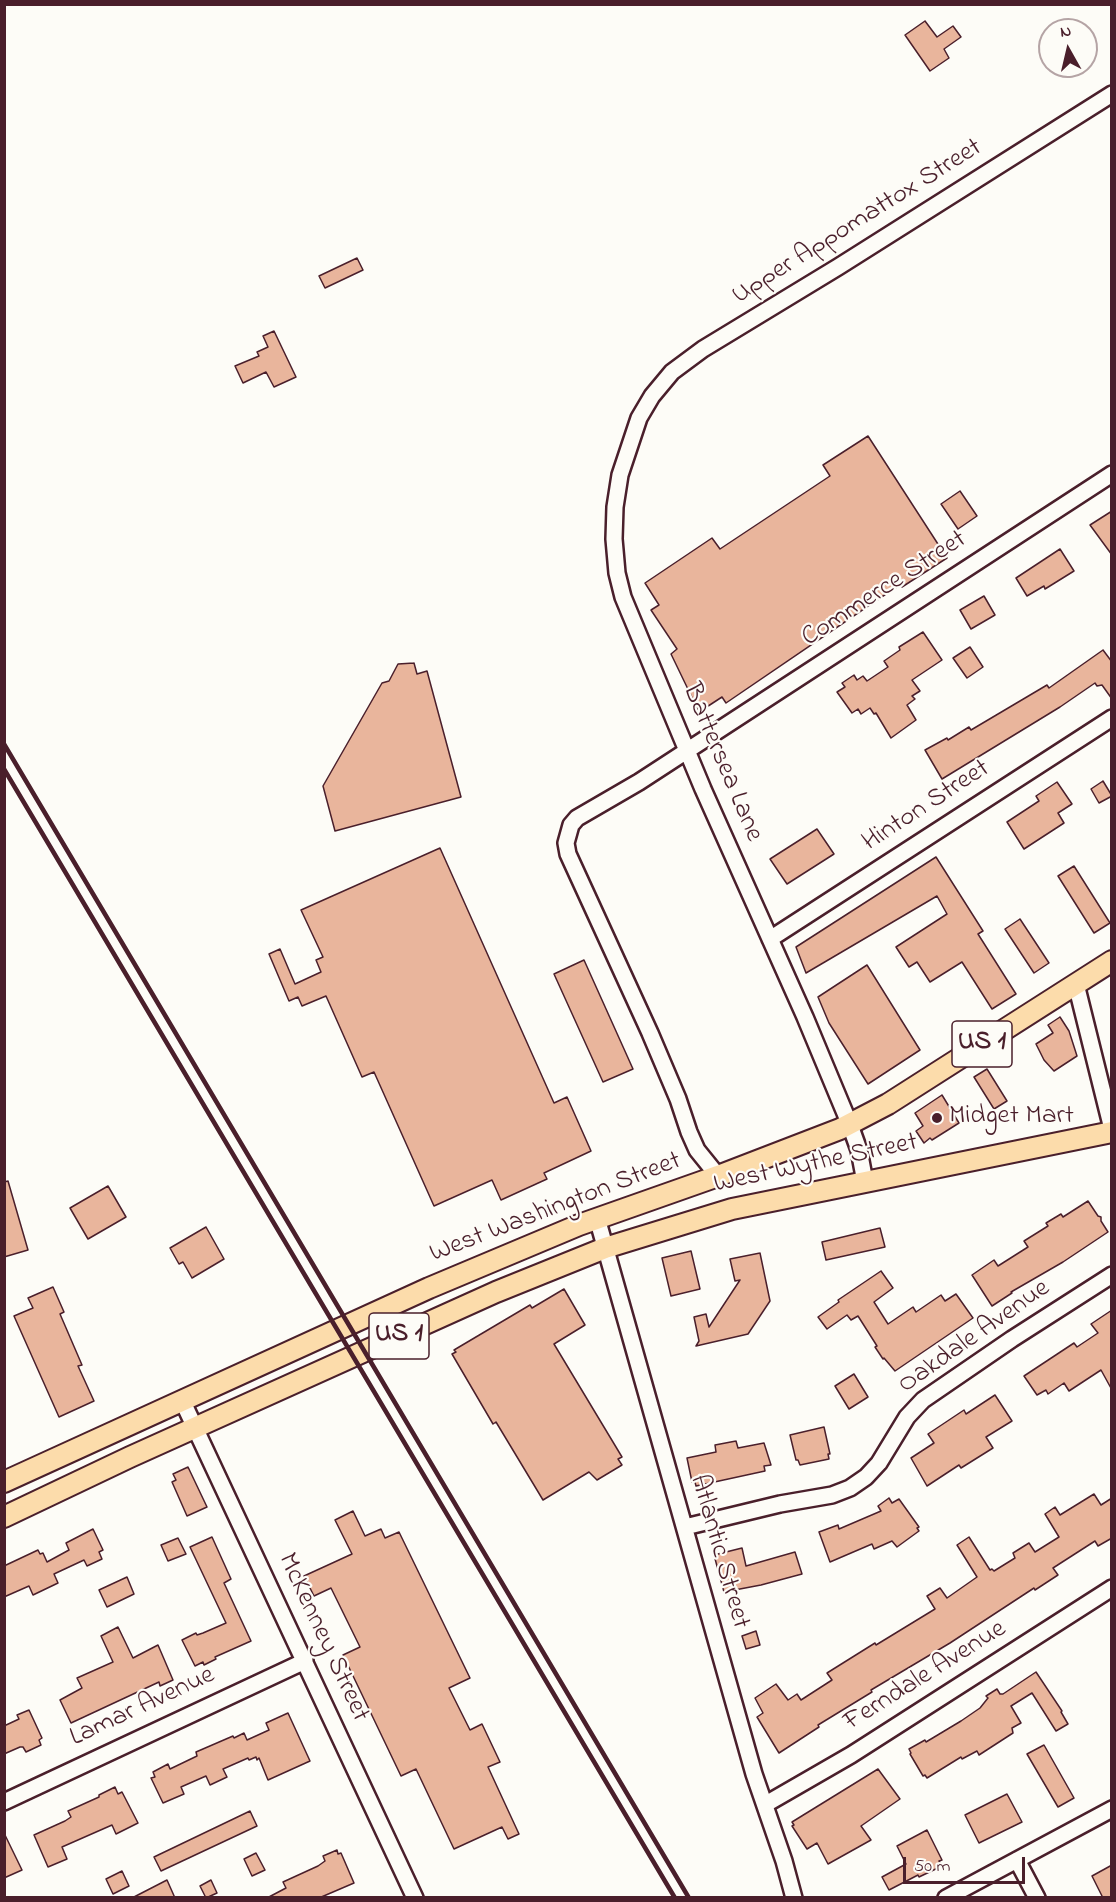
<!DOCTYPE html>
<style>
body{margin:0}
#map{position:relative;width:1116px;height:1902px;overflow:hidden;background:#fdfcf7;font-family:"Indie Flower",sans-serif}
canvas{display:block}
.frame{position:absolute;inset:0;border:6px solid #4a1f2b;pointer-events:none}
.north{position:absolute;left:1038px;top:18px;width:60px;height:60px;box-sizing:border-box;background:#fdfcf7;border:2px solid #b5a4a5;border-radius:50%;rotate:352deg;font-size:16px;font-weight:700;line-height:24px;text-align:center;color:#4a1f2b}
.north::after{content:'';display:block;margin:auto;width:21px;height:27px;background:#4a1f2b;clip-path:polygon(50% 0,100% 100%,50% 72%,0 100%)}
.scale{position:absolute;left:903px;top:1857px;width:122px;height:27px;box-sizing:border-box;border:3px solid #4a1f2b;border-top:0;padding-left:8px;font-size:18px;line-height:21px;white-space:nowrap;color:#4a1f2b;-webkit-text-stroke:4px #fdfcf7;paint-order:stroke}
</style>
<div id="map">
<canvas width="1116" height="1902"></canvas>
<div class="frame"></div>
<div class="north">N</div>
<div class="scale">50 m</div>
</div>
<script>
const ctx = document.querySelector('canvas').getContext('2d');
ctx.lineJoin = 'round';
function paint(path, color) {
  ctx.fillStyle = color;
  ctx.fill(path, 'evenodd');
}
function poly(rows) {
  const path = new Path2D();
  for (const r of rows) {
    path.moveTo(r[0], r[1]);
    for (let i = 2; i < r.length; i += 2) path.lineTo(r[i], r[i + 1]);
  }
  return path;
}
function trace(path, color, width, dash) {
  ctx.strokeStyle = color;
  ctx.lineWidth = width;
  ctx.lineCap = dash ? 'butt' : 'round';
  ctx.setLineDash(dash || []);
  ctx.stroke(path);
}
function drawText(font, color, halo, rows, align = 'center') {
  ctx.font = font + ' "Indie Flower",sans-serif';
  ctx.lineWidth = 4.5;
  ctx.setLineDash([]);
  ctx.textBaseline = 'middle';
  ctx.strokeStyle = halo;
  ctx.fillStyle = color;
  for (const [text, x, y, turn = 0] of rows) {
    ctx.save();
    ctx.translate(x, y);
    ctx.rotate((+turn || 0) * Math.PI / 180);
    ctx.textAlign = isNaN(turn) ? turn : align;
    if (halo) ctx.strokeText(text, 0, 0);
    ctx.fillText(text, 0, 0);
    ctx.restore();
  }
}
const building = poly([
 [925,21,937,37,953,26,961,37,944,49,949,58,930,71,905,35,925,21],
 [357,258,363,270,325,288,319,276,357,258],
 [274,331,296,377,274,387,266,372,243,383,235,366,259,356,257,352,268,347,263,336,274,331],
 [868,436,947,558,902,587,900,585,880,598,726,703,722,697,699,712,671,654,677,649,651,610,659,605,645,583,712,538,720,549,830,476,823,465,868,436],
 [960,491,977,516,958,529,941,504,960,491],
 [1112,511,1112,555,1090,525,1112,511],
 [1060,549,1074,571,1045,589,1044,586,1027,596,1016,578,1060,549],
 [984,596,995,615,971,629,960,610,984,596],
 [923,632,942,660,912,680,920,691,912,696,915,699,907,705,916,720,891,738,876,713,874,714,870,708,861,714,858,709,852,713,837,692,845,687,842,683,854,675,857,680,863,676,867,681,888,667,884,661,900,650,899,647,923,632],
 [970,647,983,667,967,678,953,658,970,647],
 [1103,650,1112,662,1112,699,1102,685,1097,686,1095,683,1060,707,942,779,925,750,947,738,948,740,969,727,971,730,1047,685,1049,688,1103,650],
 [414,663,417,674,427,671,461,797,335,831,323,786,382,683,389,681,398,664,414,663],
 [1103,781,1112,796,1099,803,1091,789,1103,781],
 [1057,782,1072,804,1058,813,1064,823,1024,849,1007,822,1039,801,1036,796,1057,782],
 [817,829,834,854,787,884,770,859,817,829],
 [440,848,554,1103,567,1097,591,1151,544,1173,547,1179,501,1200,492,1180,434,1206,374,1072,362,1077,326,996,302,1006,298,997,289,1001,269,954,280,949,295,984,321,972,316,960,323,957,301,910,440,848],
 [936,857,983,931,978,934,1016,994,992,1009,962,962,930,982,917,962,909,967,896,947,947,914,937,896,806,973,796,947,936,857],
 [1074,866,1110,923,1094,933,1058,876,1074,866],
 [1020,919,1049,963,1034,973,1005,929,1020,919],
 [584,960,633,1069,603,1082,554,974,584,960],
 [867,965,920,1050,868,1084,829,1023,818,997,867,965],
 [1060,1017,1069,1031,1077,1056,1054,1071,1044,1060,1036,1044,1053,1033,1048,1025,1060,1017],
 [987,1069,1007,1101,994,1109,974,1077,987,1069],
 [942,1095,959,1123,932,1140,930,1138,924,1143,916,1131,923,1126,915,1113,942,1095],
 [8,1181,28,1250,4,1257,4,1182,8,1181],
 [108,1186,126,1217,88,1239,70,1208,108,1186],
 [1088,1201,1098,1216,1101,1217,1101,1221,1108,1232,1063,1262,1011,1292,1012,1293,992,1306,972,1275,994,1260,998,1266,1028,1247,1024,1241,1048,1226,1046,1223,1061,1214,1063,1217,1088,1201],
 [206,1227,224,1259,192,1278,183,1262,179,1264,170,1248,206,1227],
 [880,1228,885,1247,826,1260,822,1242,880,1228],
 [691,1251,700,1289,671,1296,662,1258,691,1251],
 [760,1253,770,1301,748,1334,696,1346,699,1341,694,1317,706,1314,709,1327,740,1280,735,1281,730,1259,760,1253],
 [881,1271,893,1288,874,1302,888,1324,913,1307,916,1312,941,1295,945,1301,956,1294,973,1318,895,1371,884,1358,883,1359,875,1347,877,1346,858,1316,851,1320,847,1315,827,1329,818,1317,839,1302,838,1300,881,1271],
 [53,1287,64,1312,60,1314,82,1365,78,1366,94,1401,59,1417,14,1316,33,1308,28,1298,53,1287],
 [564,1289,585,1325,554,1344,622,1457,618,1459,622,1465,597,1480,589,1472,543,1500,496,1422,493,1424,452,1354,456,1352,454,1350,530,1305,532,1308,564,1289],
 [1112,1310,1112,1390,1101,1370,1069,1391,1064,1383,1048,1394,1046,1390,1037,1395,1024,1376,1074,1343,1077,1347,1098,1333,1091,1324,1112,1310],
 [854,1374,868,1397,849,1409,835,1386,854,1374],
 [995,1395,1012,1421,986,1437,993,1448,961,1468,959,1465,927,1486,911,1458,934,1443,928,1434,964,1410,966,1414,995,1395],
 [824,1427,830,1454,828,1454,829,1459,800,1465,798,1460,796,1460,790,1435,824,1427],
 [736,1441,738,1448,764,1443,771,1465,764,1466,765,1471,696,1486,695,1482,692,1482,687,1458,716,1452,715,1445,736,1441],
 [188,1467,207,1507,187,1516,172,1482,176,1480,173,1474,188,1467],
 [1094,1494,1101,1505,1112,1498,1112,1538,1098,1546,1095,1541,1053,1568,1058,1575,1035,1590,1034,1588,950,1643,871,1690,872,1692,818,1725,819,1727,779,1753,757,1717,763,1713,755,1698,776,1684,788,1700,797,1694,801,1700,832,1680,827,1673,875,1643,876,1645,935,1609,927,1596,940,1588,947,1598,977,1577,957,1545,969,1537,990,1570,992,1569,994,1571,1015,1558,1013,1553,1029,1543,1035,1552,1059,1537,1045,1514,1055,1507,1060,1515,1094,1494],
 [889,1498,892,1503,899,1499,919,1527,917,1528,919,1531,897,1547,892,1541,874,1549,872,1544,830,1562,819,1532,838,1525,839,1529,881,1511,878,1506,889,1498],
 [353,1511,365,1536,381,1529,385,1538,399,1532,470,1678,449,1688,470,1730,482,1724,500,1762,488,1767,519,1834,508,1839,502,1827,454,1849,416,1769,401,1776,343,1655,360,1647,331,1588,314,1596,304,1576,352,1554,335,1520,353,1511],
 [93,1529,103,1550,99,1552,102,1559,87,1566,84,1560,54,1574,58,1583,33,1595,29,1586,4,1597,4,1566,38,1550,40,1554,43,1553,47,1562,69,1550,66,1543,93,1529],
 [212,1537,231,1579,224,1583,251,1641,215,1657,216,1659,204,1665,203,1662,195,1666,182,1640,196,1633,197,1635,203,1633,226,1623,190,1547,212,1537],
 [178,1538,186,1554,168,1561,161,1545,178,1538],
 [742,1548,746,1566,795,1552,802,1574,761,1585,724,1592,714,1555,742,1548],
 [127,1577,134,1594,107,1607,99,1590,127,1577],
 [118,1627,133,1658,158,1645,173,1680,160,1686,159,1682,71,1723,60,1700,82,1688,77,1678,113,1662,101,1636,118,1627],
 [756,1631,760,1645,746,1649,742,1636,756,1631],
 [1036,1672,1062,1711,1061,1712,1068,1724,1056,1731,1032,1693,1011,1706,1021,1723,1012,1728,1013,1733,979,1755,977,1751,962,1759,961,1757,927,1778,925,1775,923,1776,910,1754,911,1753,909,1749,925,1740,926,1742,961,1721,980,1708,988,1698,986,1696,997,1689,1000,1694,1003,1694,1036,1672],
 [29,1710,42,1738,39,1740,41,1745,26,1752,23,1747,20,1747,4,1754,4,1726,19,1719,17,1715,29,1710],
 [288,1713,310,1761,268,1780,259,1758,257,1760,256,1757,249,1760,248,1758,223,1769,227,1777,210,1785,206,1776,181,1787,184,1794,163,1803,151,1778,155,1777,153,1772,168,1764,170,1769,197,1756,196,1752,233,1736,234,1738,244,1733,247,1740,269,1730,266,1723,288,1713],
 [1044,1745,1074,1798,1058,1807,1027,1754,1044,1745],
 [878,1769,900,1799,861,1826,871,1840,828,1864,817,1843,807,1849,792,1826,794,1825,792,1822,878,1769],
 [115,1787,118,1794,122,1792,138,1823,116,1834,112,1825,62,1847,67,1859,48,1867,34,1835,65,1821,71,1817,68,1811,99,1797,99,1795,115,1787],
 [1007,1794,1022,1822,979,1843,965,1815,1007,1794],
 [250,1811,257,1826,161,1871,154,1857,250,1811],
 [927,1830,942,1860,939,1861,942,1866,919,1877,918,1875,889,1890,882,1877,906,1864,897,1846,927,1830],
 [4,1833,22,1870,4,1878,4,1833],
 [337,1850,338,1854,341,1853,354,1883,319,1898,267,1898,286,1888,283,1882,318,1866,325,1861,323,1856,337,1850],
 [256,1853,265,1870,252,1876,244,1859,256,1853],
 [1112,1865,1112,1898,1103,1898,1092,1876,1112,1865],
 [122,1871,129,1886,113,1894,106,1879,122,1871],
 [167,1880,175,1898,132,1898,167,1880],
 [211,1880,217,1893,206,1898,200,1886,211,1880]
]);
paint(building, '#e9b59c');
trace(building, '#4a1f2b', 1.5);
const minor = poly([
 [770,939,1112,718],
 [1076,984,1112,1129],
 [718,1176,697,1150,689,1132,678,1099,650,1033,568,854,566,843,571,825,577,818,639,782,1112,474],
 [865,1182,859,1150,850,1125,805,1017,703,789,623,597,617,573,614,539,615,507,620,475,639,418,652,396,672,372,703,349,838,267,1112,94],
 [597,1218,754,1774,784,1861,794,1898],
 [182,1400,415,1898],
 [685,1527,780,1504,832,1495,850,1488,866,1477,879,1463,907,1417,923,1400,1012,1339,1112,1275],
 [4,1802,305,1661],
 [766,1804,851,1755,1112,1588],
 [1017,1860,1037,1898],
 [946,1898,1112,1809]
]);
const major = poly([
 [4,1482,429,1288,579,1225,718,1176,840,1129,888,1104,1112,961],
 [4,1517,130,1457,496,1292,605,1248,732,1209,1112,1132]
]);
trace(minor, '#4a1f2b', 20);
trace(major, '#4a1f2b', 24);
trace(minor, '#fdfcf7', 15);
trace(major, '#fcdcab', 20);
trace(poly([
 [4,744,689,1898],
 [4,769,675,1898]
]), '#4a1f2b', 4.5);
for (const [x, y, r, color] of [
 [937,1118,6,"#4a1f2b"]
]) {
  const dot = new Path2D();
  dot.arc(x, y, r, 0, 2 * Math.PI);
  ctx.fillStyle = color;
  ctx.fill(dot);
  trace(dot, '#fdfcf7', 2);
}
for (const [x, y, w] of [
 [982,1044,60],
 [399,1336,60]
]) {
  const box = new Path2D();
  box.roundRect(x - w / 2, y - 23, w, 46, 4.5);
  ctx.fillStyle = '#fdfcf7';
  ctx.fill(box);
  trace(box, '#4a1f2b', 1.5);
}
drawText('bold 26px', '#4a1f2b', null, [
 ["US 1",982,1044],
 ["US 1",399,1336]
]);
drawText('27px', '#4a1f2b', '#fdfcf7', [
 ["Upper Appomattox Street",858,223,-32],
 ["Commerce Street",885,590,-33],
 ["Battersea Lane",721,763,67],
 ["Hinton Street",927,807,-33],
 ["West Wythe Street",816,1165,-12],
 ["West Washington Street",556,1209,-21],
 ["Oakdale Avenue",975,1338,-35],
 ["Atlantic Street",718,1552,74],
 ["McKenney Street",322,1638,65],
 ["Ferndale Avenue",926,1677,-32],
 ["Lamar Avenue",143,1708,-25]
]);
drawText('27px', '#4a1f2b', '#fdfcf7', [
 ["Midget Mart",949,1118]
], 'left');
</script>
